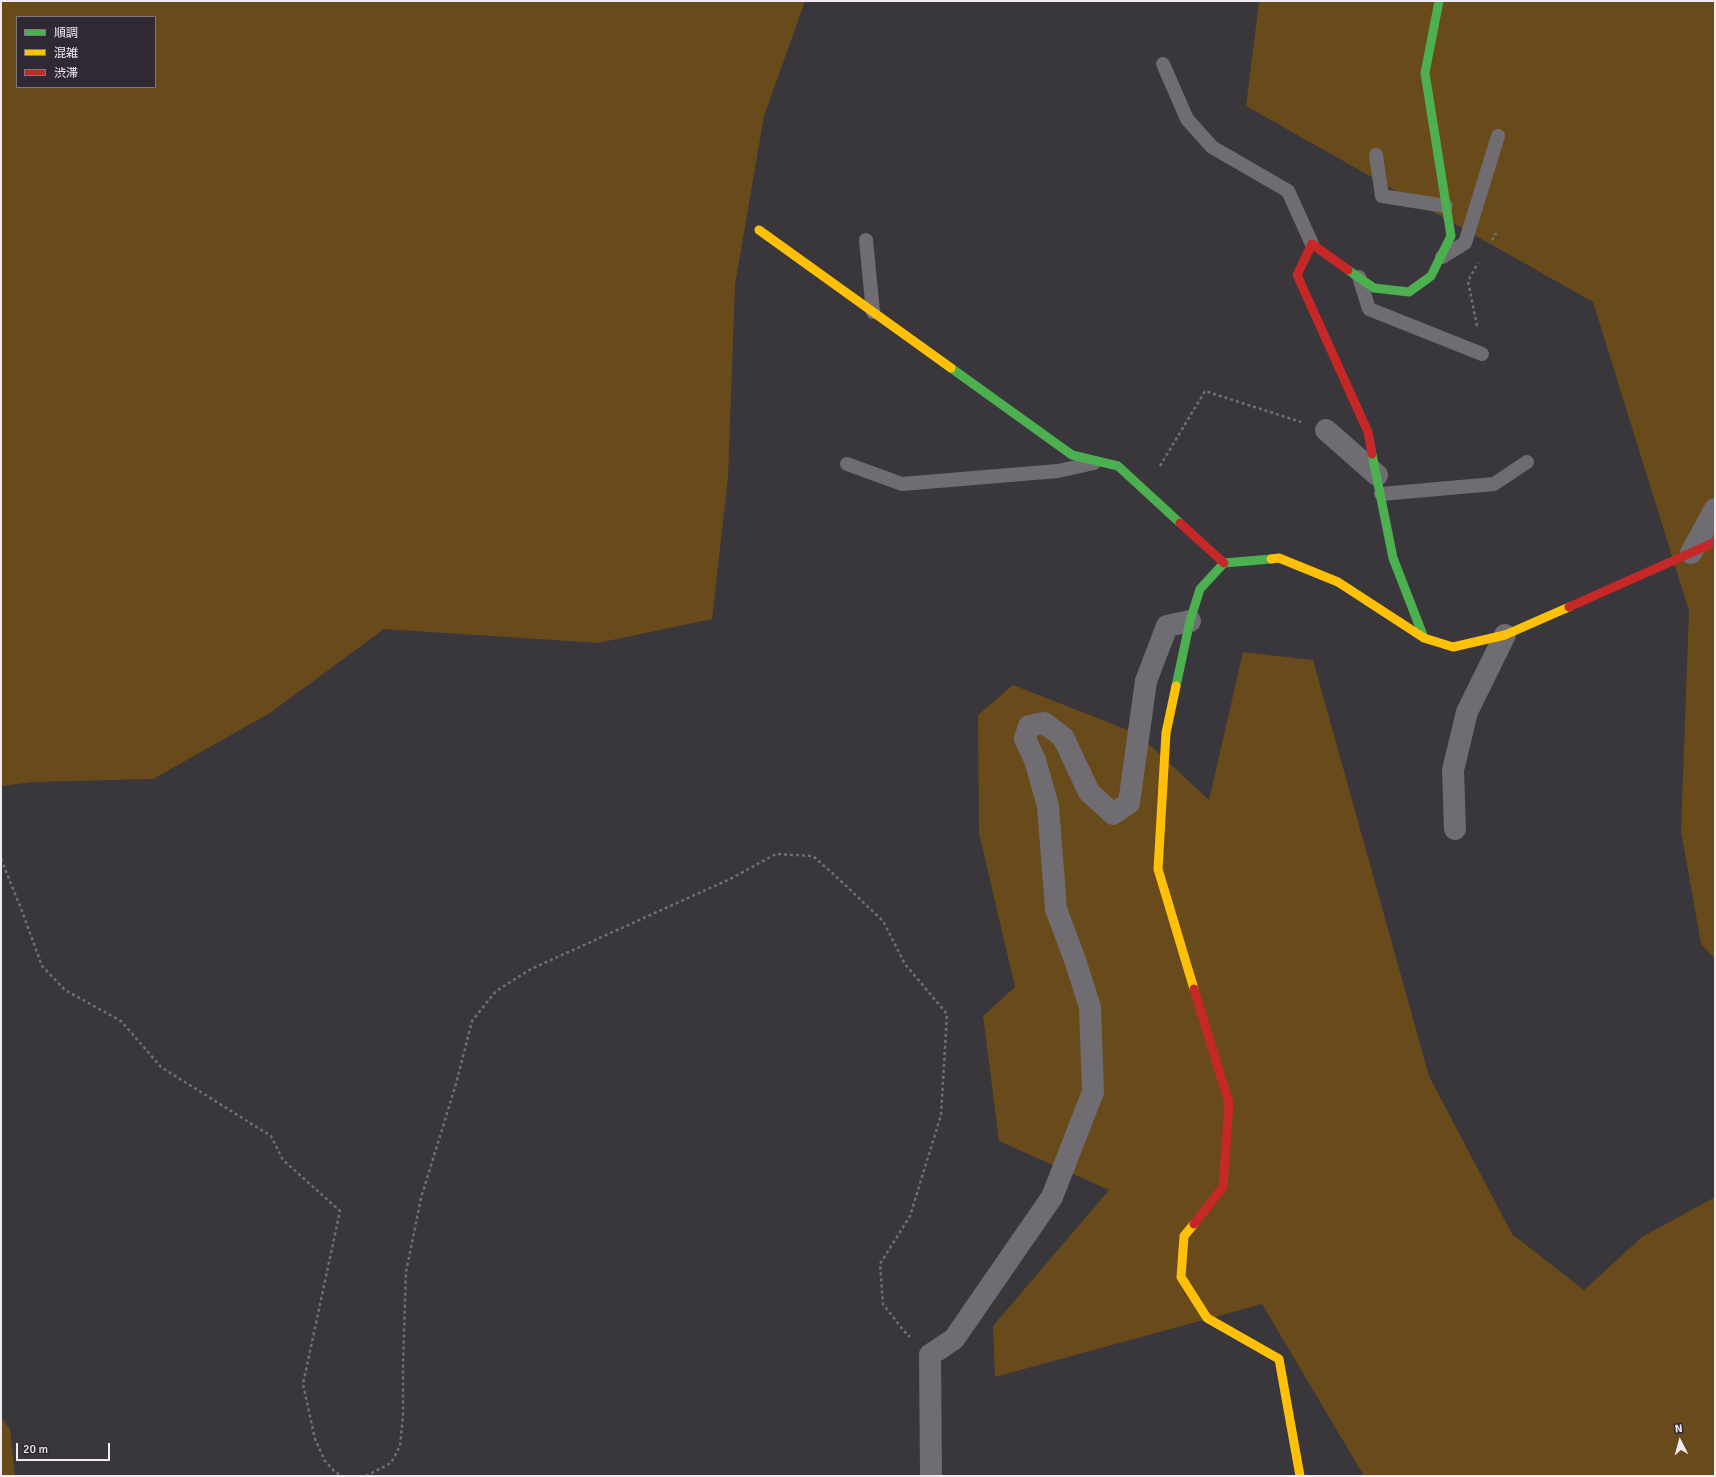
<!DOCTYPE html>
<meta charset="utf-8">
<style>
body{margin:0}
#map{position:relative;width:1716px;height:1477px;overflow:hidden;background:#39363c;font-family:Signika,"Noto Sans JP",sans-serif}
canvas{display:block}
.frame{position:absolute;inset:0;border:2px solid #f0ebf3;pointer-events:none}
.legend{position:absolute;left:16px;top:16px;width:140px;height:72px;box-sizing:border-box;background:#302934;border:1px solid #7d7780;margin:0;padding:5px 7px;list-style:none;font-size:12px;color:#f0ebf3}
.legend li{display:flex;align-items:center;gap:8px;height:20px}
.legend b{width:20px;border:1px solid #7d7780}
.north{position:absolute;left:1660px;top:1421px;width:40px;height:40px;-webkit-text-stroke:3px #302934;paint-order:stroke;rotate:354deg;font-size:11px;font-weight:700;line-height:16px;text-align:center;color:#f0ebf3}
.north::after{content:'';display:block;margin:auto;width:14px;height:18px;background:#f0ebf3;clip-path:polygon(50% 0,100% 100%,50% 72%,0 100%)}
.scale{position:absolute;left:16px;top:1443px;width:94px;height:18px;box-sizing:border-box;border:2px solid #f0ebf3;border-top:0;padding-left:5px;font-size:12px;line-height:14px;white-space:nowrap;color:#f0ebf3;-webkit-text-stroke:3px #302934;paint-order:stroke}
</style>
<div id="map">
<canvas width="1716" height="1477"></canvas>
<div class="frame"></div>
<ul class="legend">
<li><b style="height:5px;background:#4caf50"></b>順調</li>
<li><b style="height:5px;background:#ffc107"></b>混雑</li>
<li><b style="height:5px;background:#c62828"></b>渋滞</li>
</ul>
<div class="north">N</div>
<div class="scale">20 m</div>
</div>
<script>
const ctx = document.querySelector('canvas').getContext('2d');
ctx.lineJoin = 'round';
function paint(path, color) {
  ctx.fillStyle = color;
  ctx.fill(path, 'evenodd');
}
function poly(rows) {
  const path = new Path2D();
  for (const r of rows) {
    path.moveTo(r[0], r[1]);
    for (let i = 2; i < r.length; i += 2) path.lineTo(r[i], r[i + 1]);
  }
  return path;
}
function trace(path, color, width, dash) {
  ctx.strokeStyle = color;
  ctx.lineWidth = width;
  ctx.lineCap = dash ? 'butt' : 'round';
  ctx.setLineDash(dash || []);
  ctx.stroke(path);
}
paint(poly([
 [1,1,805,1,764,116,735,285,728,478,712,619,598,643,384,629,270,713,153,779,34,782,1,786],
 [17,17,155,17,155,87,17,87],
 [1259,1,1715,1,1715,959,1701,944,1681,831,1689,611,1593,302,1246,106],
 [1243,652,1313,660,1429,1076,1512,1234,1584,1290,1642,1237,1715,1197,1715,1476,1364,1476,1262,1304,995,1377,993,1326,1109,1190,999,1141,983,1016,1015,987,979,833,978,715,1013,685,1138,734,1209,800],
 [1,1417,10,1429,15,1476,1,1476]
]), '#684a1b');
trace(poly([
 [1492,240,1496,234,1493,235],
 [1477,326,1468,281,1478,263],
 [1160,466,1205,391,1301,422],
 [1,859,22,911,42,966,65,990,121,1021,161,1067,271,1136,283,1160,340,1211,303,1384,315,1439,325,1461,335,1472,343,1476],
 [366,1476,391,1463,400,1446,403,1416,403,1363,406,1272,421,1198,456,1084,472,1021,496,991,531,969,730,879,776,854,813,856,841,881,883,921,905,964,947,1014,941,1115,910,1216,880,1264,883,1304,904,1331,910,1337]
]), '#716f73', 2.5, [3, 3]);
trace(poly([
 [1163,64,1187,119,1212,147,1288,191,1312,244],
 [1376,155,1382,196,1446,206],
 [866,240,873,312],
 [1442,257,1465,243,1498,136],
 [1359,277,1369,309,1482,354],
 [847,464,902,484,1058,471,1094,463],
 [1381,494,1494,484,1527,462]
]), '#6f6d72', 14);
trace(poly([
 [1326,430,1377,475],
 [1691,553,1715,509],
 [1455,829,1453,770,1467,712,1505,635],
 [931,1476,930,1355,954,1339,1052,1197,1093,1092,1090,1007,1075,960,1056,909,1048,806,1035,760,1025,739,1029,726,1044,723,1063,737,1089,792,1113,814,1129,803,1146,681,1167,626,1190,621]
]), '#6f6d72', 22);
trace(poly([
 [1348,270,1374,288,1409,292,1431,276,1451,236,1425,73,1439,1],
 [951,368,1072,455,1118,466,1180,523],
 [1372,454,1393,558,1424,638],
 [1176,686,1190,621,1200,589,1224,563,1271,559]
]), '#4caf50', 9);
trace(poly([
 [759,230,951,368],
 [1271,559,1279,558,1338,582,1424,638,1453,647,1505,635,1569,607],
 [1176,686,1166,733,1158,869,1194,989],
 [1194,1224,1184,1236,1181,1277,1207,1318,1279,1359,1300,1476]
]), '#ffc107', 9);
trace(poly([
 [1348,270,1312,244,1297,275,1368,432,1372,454],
 [1180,523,1224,563],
 [1569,607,1715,542],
 [1194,1224,1223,1187,1229,1103,1194,989]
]), '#c62828', 9);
</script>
